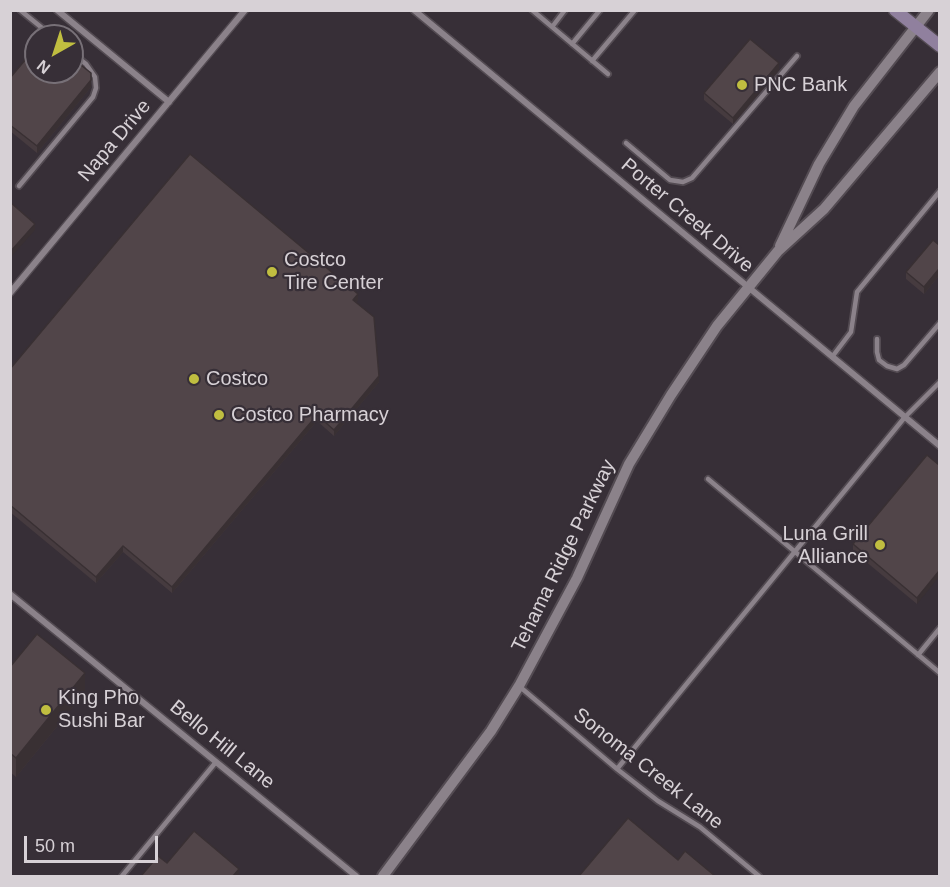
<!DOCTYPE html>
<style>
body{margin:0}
#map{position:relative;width:950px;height:887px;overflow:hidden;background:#372f37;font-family:Helvetica,sans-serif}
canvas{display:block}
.frame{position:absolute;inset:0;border:12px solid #d7d1d6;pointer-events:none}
.north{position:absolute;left:24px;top:24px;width:60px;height:60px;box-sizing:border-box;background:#372f37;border:2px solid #777077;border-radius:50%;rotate:219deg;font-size:16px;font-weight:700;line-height:24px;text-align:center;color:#d7d1d6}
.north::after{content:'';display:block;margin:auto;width:21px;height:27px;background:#c0be40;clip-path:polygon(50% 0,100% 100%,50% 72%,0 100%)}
.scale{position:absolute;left:24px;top:836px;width:134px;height:27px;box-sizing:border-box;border:3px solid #d7d1d6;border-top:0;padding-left:8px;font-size:18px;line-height:21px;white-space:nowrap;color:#d7d1d6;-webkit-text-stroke:4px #372f37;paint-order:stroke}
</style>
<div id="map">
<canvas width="950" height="887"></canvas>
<div class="frame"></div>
<div class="north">N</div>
<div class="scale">50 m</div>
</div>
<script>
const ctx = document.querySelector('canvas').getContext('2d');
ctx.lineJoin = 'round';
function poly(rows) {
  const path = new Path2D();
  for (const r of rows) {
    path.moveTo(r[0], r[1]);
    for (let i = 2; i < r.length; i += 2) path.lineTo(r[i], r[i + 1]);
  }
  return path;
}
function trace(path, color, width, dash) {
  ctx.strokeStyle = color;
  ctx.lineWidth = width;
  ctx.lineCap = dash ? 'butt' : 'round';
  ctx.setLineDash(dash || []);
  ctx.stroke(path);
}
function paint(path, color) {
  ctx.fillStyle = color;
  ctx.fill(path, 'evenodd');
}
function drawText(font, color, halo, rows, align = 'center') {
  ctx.font = font + ' Helvetica,sans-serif';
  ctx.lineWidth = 4.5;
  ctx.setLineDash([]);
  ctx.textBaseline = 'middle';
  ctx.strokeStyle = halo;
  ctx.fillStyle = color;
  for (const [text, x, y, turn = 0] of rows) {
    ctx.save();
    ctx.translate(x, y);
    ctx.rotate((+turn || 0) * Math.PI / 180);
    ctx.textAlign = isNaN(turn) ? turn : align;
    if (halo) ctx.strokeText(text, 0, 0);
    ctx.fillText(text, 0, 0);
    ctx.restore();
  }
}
const service = poly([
 [20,10,52,36],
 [532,10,608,74],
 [552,27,565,10],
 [572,44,600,10],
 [592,61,635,10],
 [626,143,670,180,683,182,692,178,797,56],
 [19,186,93,97,96,88,95,77,86,64,72,53],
 [877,339,877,352,879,360,887,366,897,369,904,365,940,323],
 [832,357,851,332,857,292,940,191],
 [708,479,940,673],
 [918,655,940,628],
 [519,686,617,769,658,801,700,827,759,876],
 [617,769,905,417,940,382],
 [122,876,216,762]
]);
const minor = poly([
 [57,10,169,102],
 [414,10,940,446],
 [10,293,245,10],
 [10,594,356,876]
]);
const tertiary = poly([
 [780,246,819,164,854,106,929,10],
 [383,876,491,731,519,686,577,578,629,464,671,395,717,326,778,251,824,209,940,72]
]);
const secondary = poly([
 [895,10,940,46]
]);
trace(service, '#534b52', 8);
trace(minor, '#534b52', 9);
trace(tertiary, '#534b52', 14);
trace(secondary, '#534b52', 15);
trace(service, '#8b828a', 4.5);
trace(minor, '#8b828a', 6);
trace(tertiary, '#8b828a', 10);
trace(secondary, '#90809e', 12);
paint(poly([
 [779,70,733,124,704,100,704,93],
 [10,78,91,87,37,153,10,131],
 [939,245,939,278,938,277,924,294,906,279,906,272],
 [358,300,356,302,379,382,334,436,317,421,172,593,123,552,96,583,10,512,10,369],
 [939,465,917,604,853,551,853,544],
 [10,667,85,692,16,777,10,772]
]), '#463b3f');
paint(poly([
 [779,63,779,70,733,124,733,118],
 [91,80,91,87,37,153,37,146],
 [35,224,35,230,10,258,10,252],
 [938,270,938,277,924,294,924,287],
 [358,294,358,300,353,306,353,300],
 [379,376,379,382,334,436,334,430],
 [317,415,317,421,172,593,172,587],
 [123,546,123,552,96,583,96,577],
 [939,571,939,577,917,604,917,598],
 [85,673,85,692,16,777,16,758],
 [239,869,239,876,233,876]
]), '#393033');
const building = poly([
 [750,39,779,63,733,118,704,93,750,39],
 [36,47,36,72,72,72,72,58,91,73,91,80,37,146,10,125,10,78,36,47],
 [190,154,358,294,353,300,374,317,379,376,334,430,317,415,172,587,123,546,96,577,10,505,10,369,190,154],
 [10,202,35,224,10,252,10,202],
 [933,240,939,245,939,272,938,270,924,287,906,272,933,240],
 [927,455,939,465,939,571,917,598,853,544,927,455],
 [37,634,85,673,16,758,10,753,10,667,37,634],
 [628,818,678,860,685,851,715,876,579,876,628,818],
 [194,831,239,869,233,876,141,876,158,856,167,863,194,831]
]);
paint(building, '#514549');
trace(building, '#393033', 1.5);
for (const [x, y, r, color] of [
 [742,85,6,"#c0be40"],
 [272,272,6,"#c0be40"],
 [194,379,6,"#c0be40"],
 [219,415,6,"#c0be40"],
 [880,545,6,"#c0be40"],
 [46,710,6,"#c0be40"]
]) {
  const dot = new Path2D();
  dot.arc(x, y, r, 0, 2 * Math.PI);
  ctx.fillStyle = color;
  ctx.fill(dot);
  trace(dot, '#372f37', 2);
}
drawText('20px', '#d7d1d6', '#372f37', [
 ["PNC Bank",754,85],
 ["Costco",284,260],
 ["Tire Center",284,283],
 ["Costco",206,379],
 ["Costco Pharmacy",231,415],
 ["Luna Grill",868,534,"right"],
 ["Alliance",868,557,"right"],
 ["King Pho",58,698],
 ["Sushi Bar",58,721]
], 'left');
drawText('20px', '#d7d1d6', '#372f37', [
 ["Napa Drive",115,141,-50],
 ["Porter Creek Drive",687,216,40],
 ["Tehama Ridge Parkway",564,556,-64],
 ["Bello Hill Lane",222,745,39],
 ["Sonoma Creek Lane",648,769,38]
]);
</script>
